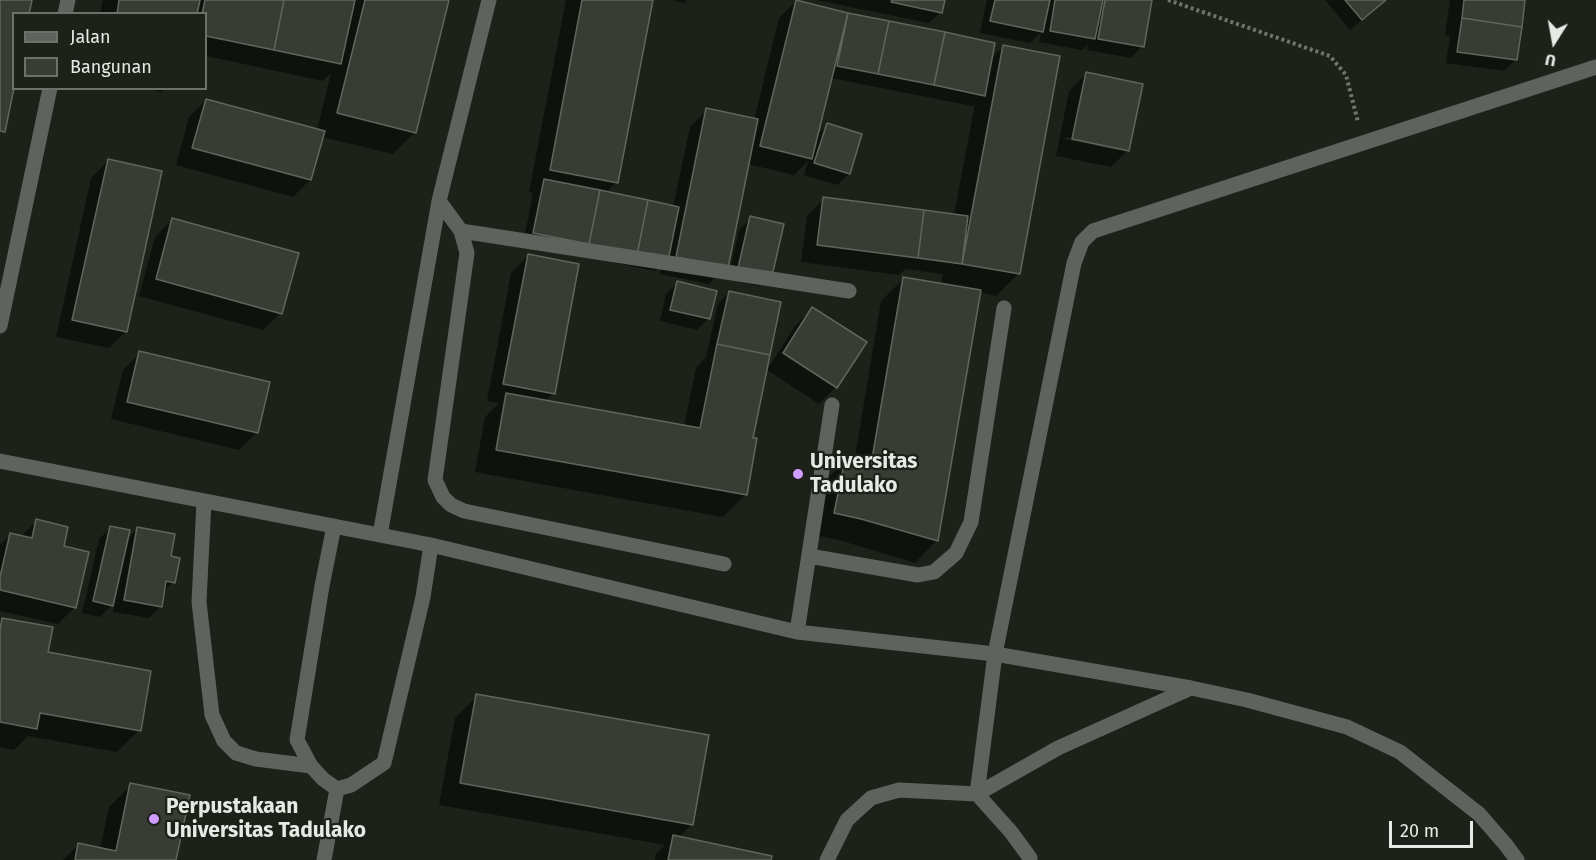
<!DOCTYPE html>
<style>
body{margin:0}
#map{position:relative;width:1596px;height:860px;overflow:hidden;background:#1d2119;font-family:"Fira Sans",sans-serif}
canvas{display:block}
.legend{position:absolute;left:12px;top:12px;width:195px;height:78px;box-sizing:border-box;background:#1d2119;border:2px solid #6e716a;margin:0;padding:8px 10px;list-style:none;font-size:18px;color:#e7eae4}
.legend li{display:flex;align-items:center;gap:12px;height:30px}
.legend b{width:30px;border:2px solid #6e716a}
.north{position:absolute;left:1524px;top:12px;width:60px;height:60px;-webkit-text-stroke:4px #1d2119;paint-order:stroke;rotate:191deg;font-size:16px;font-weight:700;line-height:24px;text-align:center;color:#e7eae4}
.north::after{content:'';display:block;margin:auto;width:21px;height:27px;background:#e7eae4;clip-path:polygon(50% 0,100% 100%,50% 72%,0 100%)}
.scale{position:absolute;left:1389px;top:821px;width:84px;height:27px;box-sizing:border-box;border:3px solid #e7eae4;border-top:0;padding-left:8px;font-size:18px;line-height:21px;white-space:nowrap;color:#e7eae4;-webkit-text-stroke:4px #1d2119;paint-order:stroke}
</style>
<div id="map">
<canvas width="1596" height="860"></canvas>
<ul class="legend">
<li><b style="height:8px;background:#60625e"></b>Jalan</li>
<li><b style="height:16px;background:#383c34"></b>Bangunan</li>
</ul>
<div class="north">U</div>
<div class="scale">20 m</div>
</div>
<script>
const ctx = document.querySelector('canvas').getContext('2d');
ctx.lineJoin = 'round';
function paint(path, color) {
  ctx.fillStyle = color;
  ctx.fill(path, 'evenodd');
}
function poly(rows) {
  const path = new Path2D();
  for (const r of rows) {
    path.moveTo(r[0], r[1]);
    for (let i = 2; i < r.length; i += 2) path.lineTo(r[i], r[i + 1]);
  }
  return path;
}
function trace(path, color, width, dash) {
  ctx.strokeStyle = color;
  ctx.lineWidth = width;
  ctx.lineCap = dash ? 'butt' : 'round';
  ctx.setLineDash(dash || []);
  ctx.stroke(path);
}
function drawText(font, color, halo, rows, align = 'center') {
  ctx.font = font + ' "Fira Sans",sans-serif';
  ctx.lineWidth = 4.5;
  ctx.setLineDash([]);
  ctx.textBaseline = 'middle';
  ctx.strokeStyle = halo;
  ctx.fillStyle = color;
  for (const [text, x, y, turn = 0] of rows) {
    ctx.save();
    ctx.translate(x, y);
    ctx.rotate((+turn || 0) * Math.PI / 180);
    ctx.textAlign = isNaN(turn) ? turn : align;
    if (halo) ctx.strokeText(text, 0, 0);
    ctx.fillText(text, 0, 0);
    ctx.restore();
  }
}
paint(poly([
 [103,0,447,0,415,132,393,154,322,137,310,180,293,197,176,165,189,117,206,100,317,130,331,73,323,81,206,56,206,14,100,14],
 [566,0,651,0,616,182,606,193,673,207,690,127,707,110,754,120,779,18,796,1,848,14,991,59,1003,47,1018,274,996,296,979,292,936,541,915,563,839,540,813,535,823,483,845,461,854,463,881,301,903,279,941,285,943,274,905,269,899,275,801,262,807,216,824,199,954,215,975,104,972,106,831,78,816,136,828,125,861,135,849,174,837,185,804,175,808,161,794,175,748,164,726,267,709,284,660,274,662,265,655,271,523,244,533,193,529,192],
 [671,0,687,0,684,3],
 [816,0,943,0,941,12,929,23],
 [987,0,1143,0,1142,46,1131,58,1087,50,1088,44,1082,50,1039,42,1041,33,1030,43,980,33],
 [1325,0,1386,0,1350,30],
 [1450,0,1524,0,1515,60,1504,71,1446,63,1450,36,1445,35],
 [1086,74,1128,150,1111,167,1056,156,1069,91],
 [1065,137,1117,147,1117,150,1064,139],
 [144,88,165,88,161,92],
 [108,161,126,331,109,348,56,337,91,178],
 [751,218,771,275,759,286,728,279,739,230],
 [172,220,280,313,263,330,139,296,155,237],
 [528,256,553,393,545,402,684,426,696,368,706,357,718,304,729,292,751,439,745,495,723,517,475,472,485,417,499,403,487,401,511,273],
 [677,283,709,318,697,330,660,321,666,294],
 [812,309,836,387,819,404,767,370,795,326],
 [140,353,256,433,239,450,111,419,123,370],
 [37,521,62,547,75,607,58,624,0,611,0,545,10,535,20,537],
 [110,528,127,539,137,529,169,557,173,582,163,592,161,606,149,618,113,612,115,602,100,617,82,613,99,539],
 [3,619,46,654,139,730,117,752,28,736,14,750,0,747,0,622],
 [477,696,692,824,678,838,770,860,655,860,656,854,665,845,439,805,455,718],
 [131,785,175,860,63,860,79,844,100,849,109,807]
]), '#0007');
const building = poly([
 [0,0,32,0,29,14,14,14,14,88,5,132,0,131,0,0],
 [119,0,200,0,197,14,117,14,119,0],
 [205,0,284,0,274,50,206,36,206,14,202,14,205,0],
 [284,0,355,0,341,64,274,50,284,0],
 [365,0,449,0,416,133,337,113,365,0],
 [582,0,653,0,618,183,550,170,582,0],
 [796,0,848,13,812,159,760,146,796,0],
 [892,0,945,0,942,13,891,2,892,0],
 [995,0,1050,0,1043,32,990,21,995,0],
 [1055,0,1103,0,1095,39,1050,31,1055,0],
 [1105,0,1152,0,1144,47,1098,39,1105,0],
 [1345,0,1386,0,1362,20,1345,0],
 [1464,0,1525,0,1522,27,1462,18,1464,0],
 [848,13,889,21,878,74,837,66,848,13],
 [1462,18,1522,27,1517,60,1457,52,1462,18],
 [889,21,945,32,934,85,878,74,889,21],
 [945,32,995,43,985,96,934,85,945,32],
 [1003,45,1060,56,1020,274,962,264,1003,45],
 [1086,72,1143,84,1129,151,1072,139,1086,72],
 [206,99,325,131,311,180,192,148,206,99],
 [706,108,758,119,728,268,676,257,706,108],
 [827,123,862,134,850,174,814,163,827,123],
 [108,159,162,171,127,332,72,320,108,159],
 [544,179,600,190,589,244,533,233,544,179],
 [600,190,648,200,637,255,589,244,600,190],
 [823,197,924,210,918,258,817,245,823,197],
 [648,200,679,207,668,261,637,255,648,200],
 [924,210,968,216,962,264,918,258,924,210],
 [750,216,784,224,772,276,738,268,750,216],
 [172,218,299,253,282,314,156,279,172,218],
 [528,254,579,264,555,394,503,384,528,254],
 [903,277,981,290,938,541,861,519,834,513,845,460,871,465,903,277],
 [677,281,717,291,710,319,670,310,677,281],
 [729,291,781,302,770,355,717,344,729,291],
 [812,307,867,342,837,388,783,353,812,307],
 [717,344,770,355,753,438,757,438,747,495,496,450,506,393,700,428,717,344],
 [139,351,270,382,258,433,127,402,139,351],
 [36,519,68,527,64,546,89,552,76,608,0,590,0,577,10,533,32,538,36,519],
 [110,526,130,530,113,606,93,601,110,526],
 [137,527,175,534,171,556,180,558,175,583,166,581,162,607,124,600,137,527],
 [2,618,53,627,48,652,151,671,141,731,40,713,37,729,0,722,0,630,2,618],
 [476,694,709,735,693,825,460,783,476,694],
 [130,783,190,795,176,860,75,860,78,843,116,851,130,783],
 [673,835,772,856,771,860,668,860,673,835]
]);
paint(building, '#383c34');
trace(building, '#61655c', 1.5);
trace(poly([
 [1168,0,1330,56,1346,75,1358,122]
]), '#71746d', 4, [3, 3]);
trace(poly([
 [65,14,68,0],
 [439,201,461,231,467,253,435,480,443,497,451,505,464,511,724,564],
 [461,231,849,291],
 [0,326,50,88],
 [0,461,431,545,797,632,995,654,1191,688],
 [204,501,199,602,212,715,224,741,236,753,256,759,311,766],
 [380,535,439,201,489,0],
 [809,556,918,575,934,572,956,553,971,522,1004,308],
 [797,632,832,405],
 [337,789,351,785,384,763,423,597,431,545],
 [324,860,337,789,323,779,311,766,297,740,322,586,334,526],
 [827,860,847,820,871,798,899,790,977,794,1058,748,1191,688,1247,700,1347,727,1400,752,1479,814,1506,845,1517,860],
 [1030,860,1030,858,1011,832,977,794,995,654,1074,263,1082,242,1093,231,1596,67]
]), '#60625e', 15);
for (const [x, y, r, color] of [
 [798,474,6,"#d09dff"],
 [154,819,6,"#d09dff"]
]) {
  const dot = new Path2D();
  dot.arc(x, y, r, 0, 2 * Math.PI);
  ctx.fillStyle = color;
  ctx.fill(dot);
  trace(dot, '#1d2119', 2);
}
drawText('bold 21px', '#e7eae4', '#1d2119', [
 ["Universitas",810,462],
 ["Tadulako",810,486],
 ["Perpustakaan",166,807],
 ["Universitas Tadulako",166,831]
], 'left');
</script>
